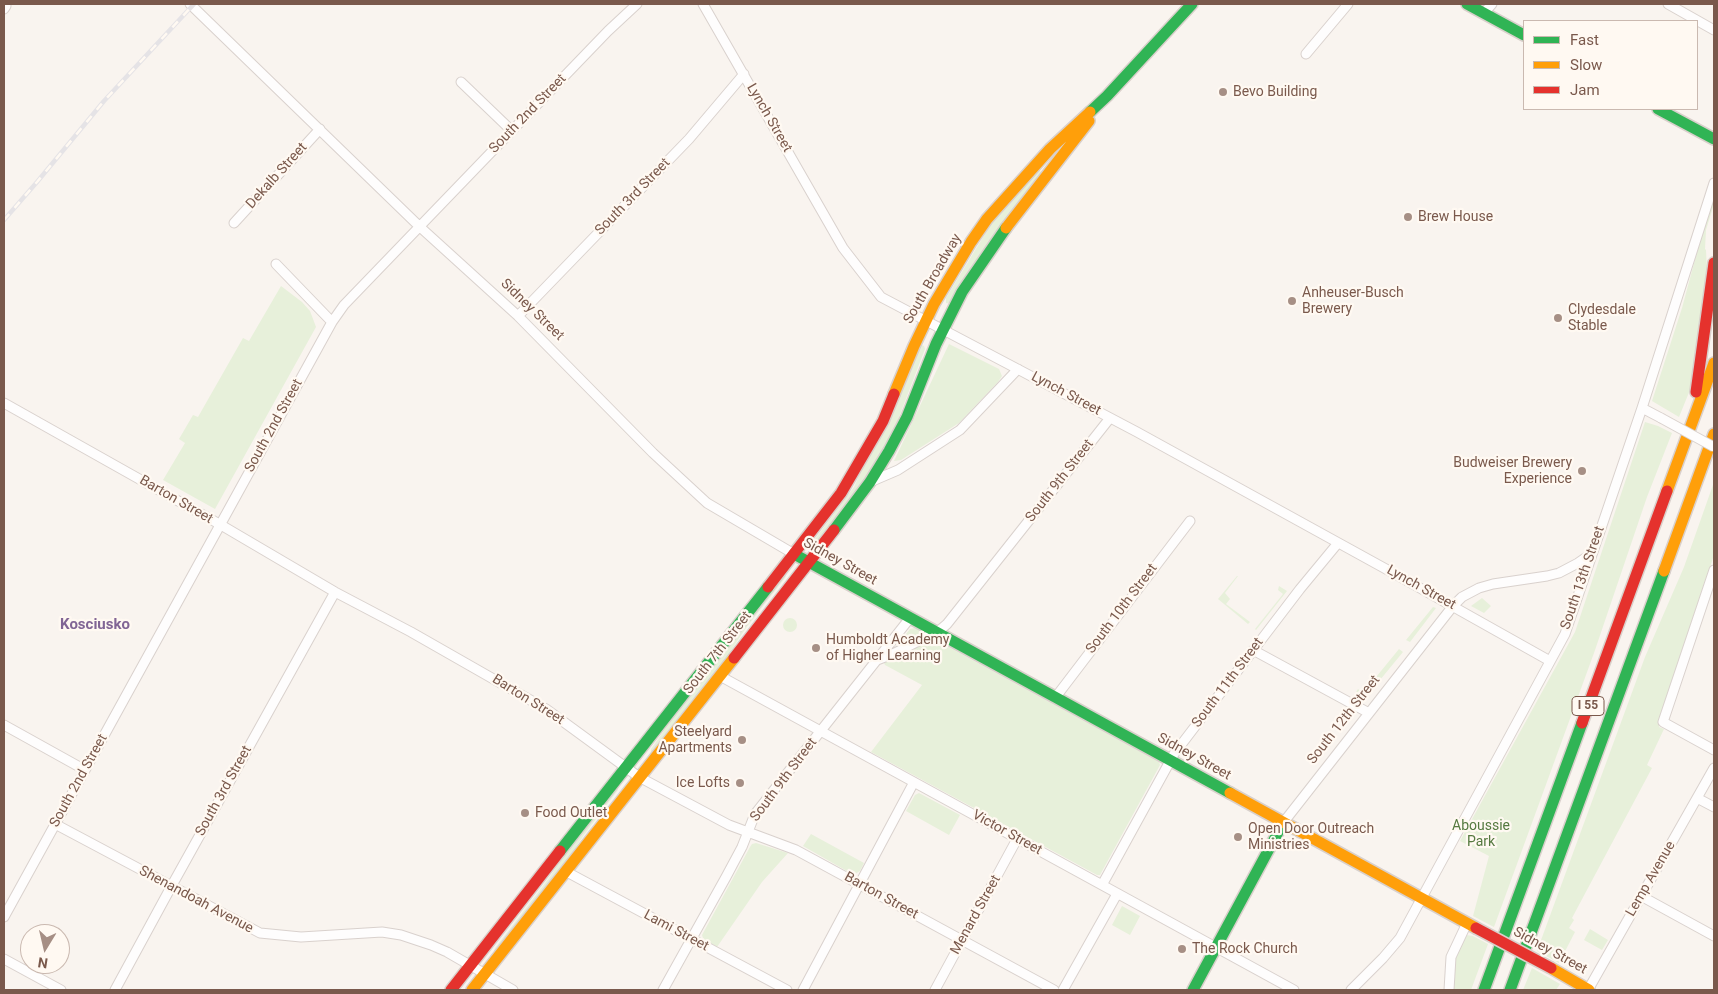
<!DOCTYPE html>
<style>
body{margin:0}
#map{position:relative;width:1718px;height:994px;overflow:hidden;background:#f9f4ef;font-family:Roboto,sans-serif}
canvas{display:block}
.frame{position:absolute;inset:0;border:5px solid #7a594c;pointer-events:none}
.legend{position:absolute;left:1523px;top:20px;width:175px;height:90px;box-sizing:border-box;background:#fff9f2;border:1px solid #cab9b0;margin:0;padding:6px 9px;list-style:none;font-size:15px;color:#7a594c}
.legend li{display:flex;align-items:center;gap:10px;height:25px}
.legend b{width:25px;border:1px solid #cab9b0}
.north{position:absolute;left:20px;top:924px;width:50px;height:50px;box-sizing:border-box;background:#fff9f2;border:1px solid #cab9b0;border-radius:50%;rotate:189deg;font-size:14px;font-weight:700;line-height:20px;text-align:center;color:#7a594c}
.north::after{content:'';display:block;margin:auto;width:18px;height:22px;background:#a68f85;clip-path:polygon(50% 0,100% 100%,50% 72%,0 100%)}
</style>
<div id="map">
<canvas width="1718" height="994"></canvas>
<div class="frame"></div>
<ul class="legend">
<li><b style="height:6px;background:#30b455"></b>Fast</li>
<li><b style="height:6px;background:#ff9f0a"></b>Slow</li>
<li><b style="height:6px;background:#e5322d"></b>Jam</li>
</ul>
<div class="north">N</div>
</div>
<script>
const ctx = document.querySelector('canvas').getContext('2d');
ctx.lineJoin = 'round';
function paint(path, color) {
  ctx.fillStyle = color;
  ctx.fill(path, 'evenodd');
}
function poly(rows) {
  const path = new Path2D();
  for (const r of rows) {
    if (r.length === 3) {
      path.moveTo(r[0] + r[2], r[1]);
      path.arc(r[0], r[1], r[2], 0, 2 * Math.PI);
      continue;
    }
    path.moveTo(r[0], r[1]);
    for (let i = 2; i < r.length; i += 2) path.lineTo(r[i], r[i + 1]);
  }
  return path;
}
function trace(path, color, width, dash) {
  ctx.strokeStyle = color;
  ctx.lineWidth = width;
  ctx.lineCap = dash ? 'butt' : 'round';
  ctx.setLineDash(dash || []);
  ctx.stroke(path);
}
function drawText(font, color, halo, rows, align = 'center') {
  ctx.font = font + ' Roboto,sans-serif';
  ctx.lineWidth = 4.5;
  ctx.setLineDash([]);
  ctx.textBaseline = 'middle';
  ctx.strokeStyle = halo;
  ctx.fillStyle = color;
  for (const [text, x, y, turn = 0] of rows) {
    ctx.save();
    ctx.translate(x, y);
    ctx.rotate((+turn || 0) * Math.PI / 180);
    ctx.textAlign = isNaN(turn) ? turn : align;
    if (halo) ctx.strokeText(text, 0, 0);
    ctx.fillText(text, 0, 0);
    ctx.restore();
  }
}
paint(poly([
 [1038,169,1043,174,950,304,946,303,946,298,991,224],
 [1714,194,1714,204,1706,230,1705,249,1706,250,1707,272,1690,390,1679,417,1652,401,1682,308,1700,241],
 [281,286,302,302,310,311,316,327,215,509,163,480,185,443,179,439,193,415,198,417,243,338,249,341],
 [949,344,999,369,1002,376,998,382,959,423,901,460,894,461],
 [922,345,924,346,925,349,893,433,868,476,817,543,815,543,815,539,854,487,918,347],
 [1645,422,1658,426,1672,433,1647,497,1594,653,1494,927,1473,916,1489,856,1460,841,1575,632],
 [1714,482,1714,555,1660,721,1659,727,1664,729,1647,765,1652,768,1572,918,1574,920,1569,928,1575,932,1559,963,1537,951,1645,657,1684,567],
 [784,575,786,576,785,578,746,628,726,658,651,752,651,749,690,694],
 [1237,576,1238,576,1225,593,1230,599,1226,604,1250,622,1248,624,1218,599],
 [1279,586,1287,591,1256,630,1255,629,1283,594,1278,590],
 [1482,598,1491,606,1484,613,1471,606],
 [1433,607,1436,608,1410,642,1406,640],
 [790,625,7],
 [915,628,922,632,922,635,895,648,910,629],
 [930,638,934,639,1159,762,1160,765,1100,875,1097,875,871,752,922,685,885,665,884,663],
 [1399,649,1403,652,1366,697,1356,692,1358,689,1363,693],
 [617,788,618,790,584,835,563,866,495,952,494,951,495,948,549,878,575,840],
 [919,793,960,815,949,835,906,811,915,795],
 [811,834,864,863,860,871,855,874,852,874,803,846],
 [756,843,788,853,762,882,717,947,703,938,702,935,750,847,752,844],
 [1122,906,1140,916,1130,935,1112,925],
 [1590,929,1608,940,1602,950,1584,940],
 [1466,935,1473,936,1488,944,1471,990,1453,990,1455,960],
 [1532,968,1560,984,1556,990,1523,990]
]), '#e7f0da');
const street = poly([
 [190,4,420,227,518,316,653,453,707,503,794,554],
 [703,4,843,248,881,297,1137,432,1395,574,1550,661],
 [1668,4,1714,30],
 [4,9,6,6],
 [1484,13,1492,4],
 [1306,54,1348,4],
 [461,82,512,131],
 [234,223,320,129],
 [276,264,332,322],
 [518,316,689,139,744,74],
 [4,403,221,525,335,592,411,632,546,709,639,777,729,825,796,850,1054,990],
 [1642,408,1661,418],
 [870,482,898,470,960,430,1018,369],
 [1714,570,1663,722,1714,750],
 [1253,650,1369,713],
 [877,660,895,653,940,630,947,624,1110,418],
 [720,676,1294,990],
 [1055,698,1190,521],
 [4,725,85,770],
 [1697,798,1714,807],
 [1283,823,1453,606,1462,597,1479,588,1493,584,1547,576,1559,573,1578,563,1591,554],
 [55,824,260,933,301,937,382,932,401,935,431,945,447,952,513,990],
 [565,871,787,990],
 [1102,885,1174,754,1300,589,1338,543],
 [1641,896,1714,936],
 [4,917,332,322,344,305,608,31,637,4],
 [4,959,61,990],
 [115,990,171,887,335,592],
 [663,990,726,877,742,847,755,814,910,618],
 [803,990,914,782],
 [935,990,1017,839],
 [1063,990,1117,894],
 [1351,990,1383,958,1400,938,1565,634,1642,408,1714,183],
 [1449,990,1451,957,1467,923],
 [1588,990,1714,768]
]);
const fast = poly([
 [1467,4,1524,35],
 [1658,109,1714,139],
 [1090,112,1107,96,1192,4],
 [834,530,870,482,889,451,907,417,936,344,962,292,1006,228],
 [794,554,1230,793],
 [560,851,768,587],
 [1193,990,1283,823],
 [1484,990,1582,723],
 [1510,990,1664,571]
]);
const slow = poly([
 [1006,228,1089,121],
 [894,394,914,346,934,304,971,242,987,219,1050,149,1090,112],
 [1667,491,1714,363],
 [1664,571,1714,434],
 [1230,793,1476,928],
 [1551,968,1589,990],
 [472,990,734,658]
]);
const jam = poly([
 [1696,392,1714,263],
 [768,587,841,493,883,421,894,394],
 [734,658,834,530],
 [1582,723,1667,491],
 [451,990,560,851]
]);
trace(street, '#d9d1cd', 11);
trace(fast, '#d9d0cb', 14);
trace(slow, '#d9d0cb', 14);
trace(jam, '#d9d0cb', 14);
trace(street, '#fefdfd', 9);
trace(fast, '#30b455', 11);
trace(slow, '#ff9f0a', 11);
trace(jam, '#e5322d', 11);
const rail = poly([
 [4,220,37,182,104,101,194,4]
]);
trace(rail, '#e5e3e6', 4.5);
trace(rail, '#fff9f2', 2.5, [8]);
const streetBridge = poly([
 [1661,418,1714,447]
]);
const jamBridge = poly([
 [1476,928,1551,968]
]);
trace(streetBridge, '#d9d1cd', 11, []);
trace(jamBridge, '#d9d0cb', 14, []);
trace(streetBridge, '#fefdfd', 9);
trace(jamBridge, '#e5322d', 11);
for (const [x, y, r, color] of [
 [1223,92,5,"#a68f85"],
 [1408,217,5,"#a68f85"],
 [1292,301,5,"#a68f85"],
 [1558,318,5,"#a68f85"],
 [1582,471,5,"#a68f85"],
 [816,648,5,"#a68f85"],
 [742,740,5,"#a68f85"],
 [740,783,5,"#a68f85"],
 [525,813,5,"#a68f85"],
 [1238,837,5,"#a68f85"],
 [1182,949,5,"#a68f85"]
]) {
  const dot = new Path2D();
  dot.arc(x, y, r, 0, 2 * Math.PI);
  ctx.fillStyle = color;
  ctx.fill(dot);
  trace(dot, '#fff9f2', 2);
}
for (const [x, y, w] of [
 [1588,706,32]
]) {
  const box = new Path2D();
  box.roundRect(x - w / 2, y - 9.5, w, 19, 4);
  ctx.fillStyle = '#fff9f2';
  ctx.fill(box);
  trace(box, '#7a594c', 1);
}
drawText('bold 12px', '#7a594c', null, [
 ["I 55",1588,706]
]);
drawText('14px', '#7a594c', '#fff9f2', [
 ["Bevo Building",1233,92],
 ["Brew House",1418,217],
 ["Anheuser-Busch",1302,293],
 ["Brewery",1302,309],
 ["Clydesdale",1568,310],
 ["Stable",1568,326],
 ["Budweiser Brewery",1572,463,"right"],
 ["Experience",1572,479,"right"],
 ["Humboldt Academy",826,640],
 ["of Higher Learning",826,656],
 ["Steelyard",732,732,"right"],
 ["Apartments",732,748,"right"],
 ["Ice Lofts",730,783,"right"],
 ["Food Outlet",535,813],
 ["Open Door Outreach",1248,829],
 ["Ministries",1248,845],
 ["The Rock Church",1192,949]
], 'left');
drawText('14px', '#7a594c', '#fff9f2', [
 ["South 2nd Street",528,114,-46],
 ["Lynch Street",769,118,60],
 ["Dekalb Street",277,176,-48],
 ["South 3rd Street",633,197,-46],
 ["South Broadway",933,279,-60],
 ["Sidney Street",532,310,44],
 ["Lynch Street",1066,394,28],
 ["South 2nd Street",274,426,-61],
 ["South 9th Street",1060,481,-52],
 ["Barton Street",176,500,30],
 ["Sidney Street",840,562,29],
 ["South 13th Street",1583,578,-71],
 ["Lynch Street",1421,588,29],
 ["South 10th Street",1122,609,-53],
 ["South 7th Street",718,653,-52],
 ["South 11th Street",1228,683,-53],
 ["Barton Street",528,700,32],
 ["South 12th Street",1344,720,-52],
 ["Sidney Street",1194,757,29],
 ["South 9th Street",784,780,-53],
 ["South 2nd Street",79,781,-61],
 ["South 3rd Street",224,791,-61],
 ["Victor Street",1007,833,29],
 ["Lemp Avenue",1651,879,-60],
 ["Barton Street",881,896,29],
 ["Shenandoah Avenue",196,900,28],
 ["Menard Street",976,915,-61],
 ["Lami Street",676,931,28],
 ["Sidney Street",1550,951,29]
]);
drawText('14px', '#567a41', '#fff9f2', [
 ["Aboussie",1481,826],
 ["Park",1481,842]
]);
drawText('bold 15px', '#816595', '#fff9f2', [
 ["Kosciusko",95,625]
]);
</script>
